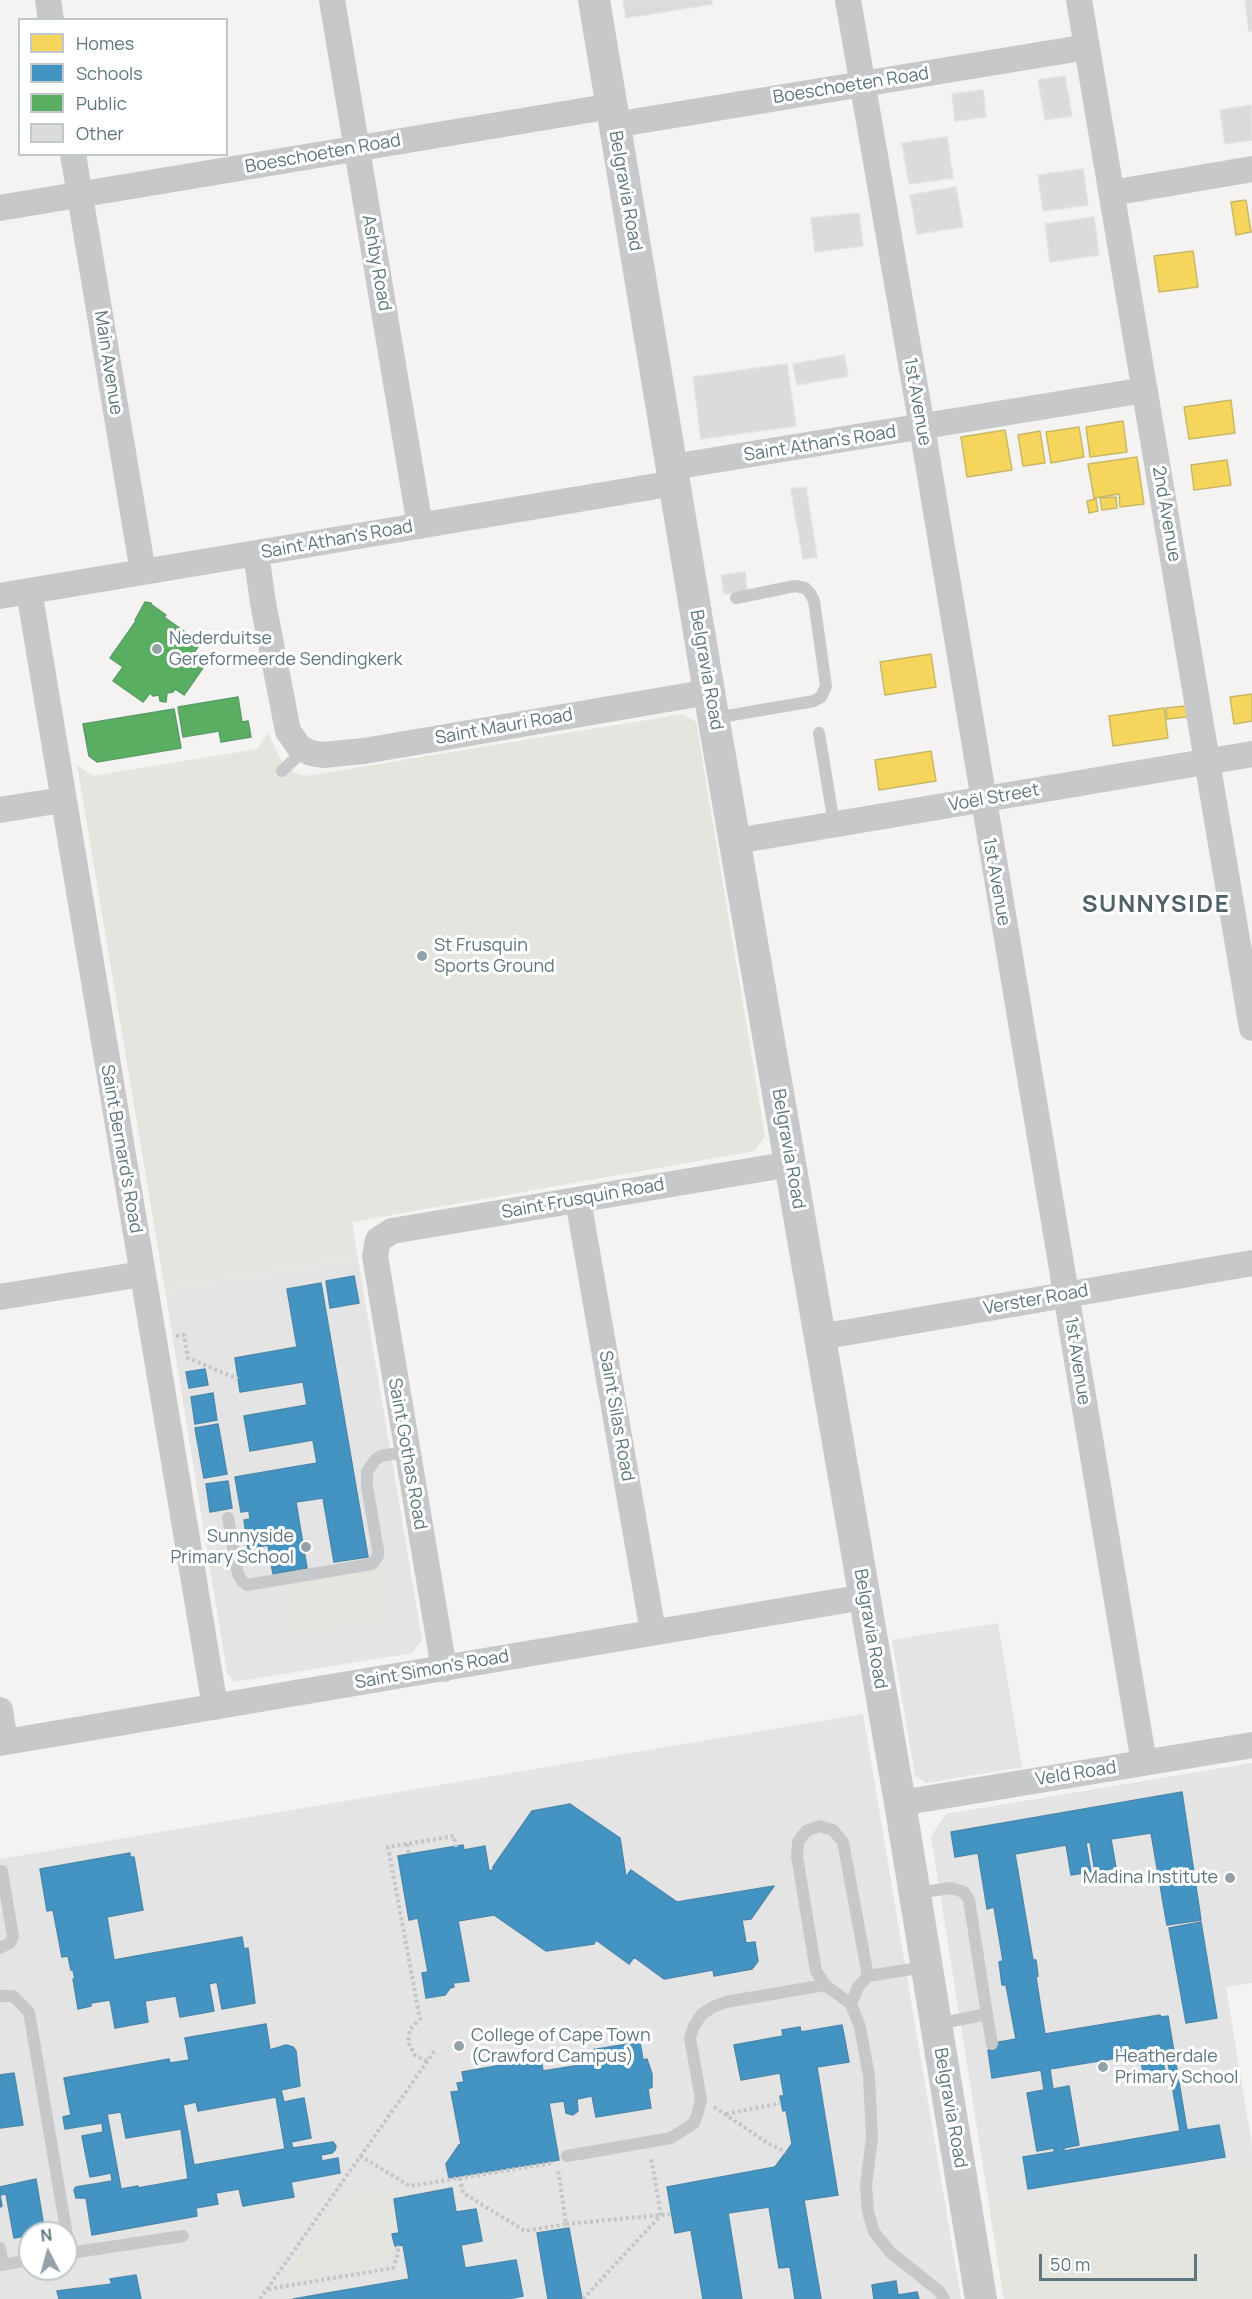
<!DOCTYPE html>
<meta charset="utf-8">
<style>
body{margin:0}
#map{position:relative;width:1252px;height:2299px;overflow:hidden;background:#f4f3f1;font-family:Manrope,sans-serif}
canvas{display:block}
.legend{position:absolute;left:18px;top:18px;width:210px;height:138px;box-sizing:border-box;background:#fff;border:2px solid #bfc8cb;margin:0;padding:8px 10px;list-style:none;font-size:18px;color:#5e767d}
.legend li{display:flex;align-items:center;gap:12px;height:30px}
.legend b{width:30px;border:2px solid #bfc8cb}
.north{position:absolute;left:18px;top:2221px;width:60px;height:60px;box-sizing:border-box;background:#fff;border:2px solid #bfc8cb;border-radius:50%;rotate:354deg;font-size:16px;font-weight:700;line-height:24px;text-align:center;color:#5e767d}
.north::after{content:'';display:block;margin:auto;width:21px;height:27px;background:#92a2a6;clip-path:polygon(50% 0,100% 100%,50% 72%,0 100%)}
.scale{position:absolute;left:1039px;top:2254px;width:158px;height:27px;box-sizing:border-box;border:3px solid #5e767d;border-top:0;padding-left:8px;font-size:18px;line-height:21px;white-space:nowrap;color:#5e767d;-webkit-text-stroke:4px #fff;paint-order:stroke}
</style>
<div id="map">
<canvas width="1252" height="2299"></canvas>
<ul class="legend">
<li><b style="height:16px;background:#f6d55c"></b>Homes</li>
<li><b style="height:16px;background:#4393c3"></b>Schools</li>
<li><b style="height:16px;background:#5aae61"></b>Public</li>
<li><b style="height:16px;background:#dadbda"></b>Other</li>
</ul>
<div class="north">N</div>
<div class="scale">50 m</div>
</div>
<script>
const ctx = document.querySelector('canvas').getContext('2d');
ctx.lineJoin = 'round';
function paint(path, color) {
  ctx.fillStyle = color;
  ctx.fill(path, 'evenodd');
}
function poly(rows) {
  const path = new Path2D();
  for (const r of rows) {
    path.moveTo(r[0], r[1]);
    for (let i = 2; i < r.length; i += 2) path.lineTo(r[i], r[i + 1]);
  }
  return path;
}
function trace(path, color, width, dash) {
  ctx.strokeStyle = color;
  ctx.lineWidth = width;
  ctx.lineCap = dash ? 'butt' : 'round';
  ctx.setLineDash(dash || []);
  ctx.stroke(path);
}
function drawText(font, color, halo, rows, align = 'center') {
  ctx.font = font + ' Manrope,sans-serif';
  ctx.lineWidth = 6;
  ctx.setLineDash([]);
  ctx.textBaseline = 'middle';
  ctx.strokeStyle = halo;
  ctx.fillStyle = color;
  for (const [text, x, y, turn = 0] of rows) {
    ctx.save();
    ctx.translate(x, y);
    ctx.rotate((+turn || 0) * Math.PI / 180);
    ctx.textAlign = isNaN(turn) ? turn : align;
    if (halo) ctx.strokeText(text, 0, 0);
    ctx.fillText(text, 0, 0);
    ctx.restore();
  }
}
paint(poly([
 [348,1259,359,1265,422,1640,412,1653,234,1682,227,1673,166,1297,172,1288],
 [998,1623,1022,1767,926,1783,915,1775,892,1640],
 [863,1714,961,2299,0,2299,0,1859],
 [30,2233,66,2233,66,2269,30,2269],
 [1252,1763,1252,1983,1226,1987,1252,2146,1252,2299,1004,2299,931,1836,946,1814]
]), '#e3e4e3');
paint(poly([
 [683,714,696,722,765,1136,755,1151,352,1222,359,1265,348,1259,172,1288,166,1297,77,765,93,776,257,749,268,733,282,762,295,773,306,776],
 [378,1569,387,1619,291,1635,283,1585],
 [1252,2164,1252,2299,1004,2299,989,2205],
 [382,2188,393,2194,398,2232,391,2233,394,2250,382,2265,281,2282,344,2195]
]), '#e3e5de');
const homes = poly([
 [1246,200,1251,232,1236,235,1231,202,1246,200],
 [1193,251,1198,287,1159,292,1154,256,1193,251],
 [1231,400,1235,433,1189,439,1184,407,1231,400],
 [1123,421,1127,452,1090,457,1086,427,1123,421],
 [1079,427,1084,457,1051,463,1046,432,1079,427],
 [1005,430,1012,470,967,477,961,437,1005,430],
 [1040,431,1045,463,1023,466,1018,435,1040,431],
 [1137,457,1144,504,1120,507,1119,494,1094,498,1088,464,1137,457],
 [1227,460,1231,485,1194,490,1191,465,1227,460],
 [1116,497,1117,508,1102,510,1100,498,1116,497],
 [1096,499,1098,511,1089,513,1087,501,1096,499],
 [931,654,936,687,885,695,880,662,931,654],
 [1252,694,1252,721,1234,724,1230,697,1252,694],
 [1186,706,1187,717,1167,719,1166,708,1186,706],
 [1164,708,1168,738,1113,746,1109,716,1164,708],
 [931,751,936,781,879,790,875,760,931,751]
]);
paint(homes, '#f6d55c');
trace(homes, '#c8b866', 1.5);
const schools = poly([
 [354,1276,359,1303,330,1308,326,1281,354,1276],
 [321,1283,368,1557,334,1562,323,1498,296,1502,307,1568,273,1574,268,1545,248,1549,244,1520,250,1519,249,1511,241,1512,235,1477,317,1463,313,1440,250,1451,244,1416,307,1405,303,1382,240,1392,235,1358,297,1347,287,1289,321,1283],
 [205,1369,208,1385,189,1388,186,1372,205,1369],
 [213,1393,217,1420,195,1424,191,1397,213,1393],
 [218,1424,227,1474,204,1478,195,1428,218,1424],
 [228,1481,232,1508,210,1512,206,1484,228,1481],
 [1182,1792,1201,1920,1167,1925,1151,1833,1111,1839,1116,1868,1095,1872,1090,1842,1086,1843,1091,1872,1071,1875,1066,1845,1015,1854,1033,1960,1036,1960,1038,1976,1036,1977,1045,2034,1160,2015,1161,2017,1168,2016,1187,2130,1219,2125,1225,2157,1028,2189,1023,2157,1054,2152,1054,2148,1037,2151,1027,2093,1044,2090,1041,2070,992,2078,988,2050,995,2049,994,2043,1016,2039,1006,1985,1002,1985,999,1962,1003,1961,994,1907,987,1909,978,1853,955,1857,951,1832,1182,1792],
 [1166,2050,1180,2131,1064,2151,1064,2148,1079,2145,1069,2086,1053,2089,1050,2069,1166,2050],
 [570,1804,620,1838,626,1877,631,1870,677,1902,774,1886,751,1919,742,1920,746,1943,755,1942,758,1961,752,1969,714,1976,713,1970,664,1979,634,1957,629,1964,596,1940,594,1944,546,1951,494,1915,458,1921,469,1981,453,1983,454,1987,450,1988,445,1995,426,1998,422,1973,428,1972,418,1918,409,1920,398,1856,463,1845,464,1850,485,1846,489,1871,493,1870,493,1867,532,1811,570,1804],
 [130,1853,130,1857,134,1857,143,1910,107,1917,114,1960,242,1937,244,1949,248,1948,255,2003,222,2009,217,1982,209,1984,214,2011,180,2017,176,1996,145,2001,148,2022,115,2028,110,2000,91,2003,91,2006,78,2009,73,1979,75,1979,73,1970,71,1970,68,1956,62,1957,53,1910,47,1911,40,1869,130,1853],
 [1201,1922,1217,2018,1186,2023,1169,1928,1201,1922],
 [266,2024,270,2050,286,2045,293,2047,296,2051,300,2086,281,2090,284,2102,304,2098,311,2138,291,2142,293,2148,333,2142,336,2146,335,2150,332,2153,321,2155,322,2161,338,2158,340,2173,291,2182,294,2197,243,2206,239,2189,216,2193,218,2204,196,2208,197,2216,92,2235,86,2198,76,2198,74,2190,76,2187,112,2181,111,2173,90,2177,82,2136,103,2132,102,2123,65,2129,63,2117,71,2115,64,2078,169,2059,170,2063,189,2060,185,2038,266,2024],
 [276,2097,285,2149,194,2165,183,2105,196,2102,198,2111,276,2097],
 [121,2112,126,2138,181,2129,188,2179,138,2188,138,2186,121,2189,107,2114,121,2112],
 [842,2025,849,2062,817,2067,838,2195,804,2200,821,2299,795,2299,790,2267,779,2268,769,2207,728,2213,742,2299,703,2299,691,2230,675,2233,667,2187,775,2167,792,2144,786,2110,783,2111,781,2103,780,2096,784,2096,780,2073,741,2080,734,2045,783,2036,782,2030,800,2027,801,2032,842,2025],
 [640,2042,643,2060,647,2059,652,2074,652,2087,648,2089,651,2108,596,2117,592,2096,577,2099,578,2111,573,2115,566,2113,564,2101,549,2103,559,2160,449,2178,446,2164,459,2145,461,2144,451,2092,459,2091,457,2083,464,2082,462,2072,541,2058,543,2071,587,2064,585,2051,640,2042],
 [1162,2053,1165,2073,1144,2077,1140,2056,1162,2053],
 [14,2073,23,2125,0,2128,0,2075,14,2073],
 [36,2179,45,2233,30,2233,30,2235,14,2238,6,2194,0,2195,2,2206,0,2207,0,2187,36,2179],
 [452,2188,456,2212,476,2209,482,2241,461,2245,465,2268,516,2260,523,2296,508,2299,293,2299,409,2279,403,2245,395,2246,392,2234,399,2233,394,2199,452,2188],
 [569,2228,582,2299,548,2299,537,2233,569,2228],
 [136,2275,141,2299,59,2299,57,2291,112,2284,110,2279,136,2275],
 [896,2281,898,2295,917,2292,919,2299,874,2299,872,2285,896,2281]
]);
paint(schools, '#4393c3');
trace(schools, '#4b8aae', 1.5);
const public = poly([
 [145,602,151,603,152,605,166,615,164,617,201,643,192,655,205,665,184,695,175,689,173,692,167,693,166,702,160,701,159,695,153,696,150,693,143,702,113,681,123,667,110,658,136,621,135,620,145,602],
 [238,697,242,722,248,721,251,737,221,742,219,731,183,737,178,707,238,697],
 [174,709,181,748,97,762,89,756,83,724,174,709]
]);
paint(public, '#5aae61');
trace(public, '#5b9d69', 1.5);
const building = poly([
 [623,0,712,0,712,4,626,18,623,0],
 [1245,0,1252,0,1252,31,1249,31,1245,0],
 [1065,76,1072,116,1045,120,1038,80,1065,76],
 [983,90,986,117,955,121,952,94,983,90],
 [1251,105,1252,140,1225,144,1220,110,1251,105],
 [947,137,953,178,909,184,902,143,947,137],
 [1083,169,1088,205,1043,211,1038,175,1083,169],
 [956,187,963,227,917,234,910,195,956,187],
 [859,213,863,246,815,252,811,218,859,213],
 [1094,217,1099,255,1050,262,1045,224,1094,217],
 [844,355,848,376,797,385,793,364,844,355],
 [787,364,796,426,701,439,693,377,787,364],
 [806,487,817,557,803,559,791,489,806,487],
 [745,572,747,591,724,594,721,575,745,572]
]);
paint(building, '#dadbda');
trace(building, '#e3e2e1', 1.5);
trace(poly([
 [176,1336,184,1335,188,1358,238,1379],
 [407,1844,409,1855],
 [427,2061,415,2055,408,2042,410,2029,420,2019,388,1847,454,1836,456,1847],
 [714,2107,769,2144,786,2152],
 [726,2114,781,2103],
 [360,2156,410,2186,553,2163],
 [460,2178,463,2193,525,2231,566,2224,558,2169],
 [566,2224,672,2214],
 [268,2289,393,2268,398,2253,398,2245],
 [260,2299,436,2049],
 [583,2299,661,2215,651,2158]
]), '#c4c6c6', 4, [3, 3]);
trace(poly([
 [715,718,814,701,821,697,826,686,814,601,810,593,805,588,795,586,736,598],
 [819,733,834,824],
 [282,771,304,750],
 [228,1518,238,1574,243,1582,247,1585,372,1564,378,1556,378,1550,367,1486,367,1472,375,1460,381,1456,406,1452],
 [916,1893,951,1888,964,1892,969,1900,987,2014,937,2024],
 [0,1948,10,1943,13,1936,2,1871],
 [925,1967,868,1976,858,1987,851,2004,860,2027,869,2076,872,2137,866,2185,868,2212,874,2232,890,2252,939,2291,944,2299],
 [0,1996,13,1996,29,2012,70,2253,66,2254],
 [851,2004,825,1985,816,1971,797,1856,798,1842,806,1831,819,1826,833,1830,843,1842,868,1976],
 [987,2014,992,2044],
 [567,2156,671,2138,694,2123,698,2112,701,2099,690,2038,694,2026,702,2014,713,2007,726,2002,825,1985],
 [0,2248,3,2265],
 [70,2253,183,2236],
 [0,2265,30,2260]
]), '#c7c8c9', 12);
trace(poly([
 [48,0,51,20],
 [332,0,420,526],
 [848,0,922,427,1144,1763],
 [1079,0,1252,1028],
 [614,125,1087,47],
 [73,154,143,572],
 [1112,193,1252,169],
 [0,208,612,106],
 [672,467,1145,390],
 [256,553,263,603,288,731,300,748,311,753,323,755,364,751,709,692],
 [29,591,215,1707],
 [0,596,675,483],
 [0,810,62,800],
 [736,841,1252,754],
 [578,1200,653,1632],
 [0,1297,142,1274],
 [820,1337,1252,1263],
 [444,1669,375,1256,378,1240,392,1231,791,1164],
 [0,1710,5,1742],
 [0,1743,864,1597],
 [900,1803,1252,1745]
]), '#c7c8c9', 26);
trace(poly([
 [594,0,709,692,900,1803,981,2299]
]), '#c7c8c9', 32);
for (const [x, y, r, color] of [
 [157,649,6,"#92a2a6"],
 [422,956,6,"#92a2a6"],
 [306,1547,6,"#92a2a6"],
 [1230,1878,6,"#92a2a6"],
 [459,2046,6,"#92a2a6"],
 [1103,2067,6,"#92a2a6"]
]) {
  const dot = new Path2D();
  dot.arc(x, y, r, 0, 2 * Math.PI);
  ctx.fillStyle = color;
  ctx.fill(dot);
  trace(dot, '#fff', 2);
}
drawText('18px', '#5e767d', '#fff', [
 ["Boeschoeten Road",851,86,-9],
 ["Boeschoeten Road",323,154,-10],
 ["Belgravia Road",625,191,80],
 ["Ashby Road",376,263,80],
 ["Main Avenue",108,363,81],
 ["1st Avenue",917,402,80],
 ["Saint Athan's Road",820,444,-9],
 ["2nd Avenue",1166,514,80],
 ["Saint Athan's Road",337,540,-10],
 ["Belgravia Road",706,670,80],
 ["Saint Mauri Road",504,727,-10],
 ["Voël Street",994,798,-10],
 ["1st Avenue",996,882,80],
 ["Saint Bernard's Road",121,1149,80],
 ["Belgravia Road",788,1149,80],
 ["Saint Frusquin Road",583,1199,-10],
 ["Verster Road",1036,1300,-10],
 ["1st Avenue",1077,1361,81],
 ["Saint Silas Road",616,1416,80],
 ["Saint Gothas Road",407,1454,80],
 ["Belgravia Road",870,1629,80],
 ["Saint Simon's Road",432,1670,-10],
 ["Veld Road",1076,1774,-9],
 ["Belgravia Road",950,2108,80]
]);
drawText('18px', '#5e767d', '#fff', [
 ["Nederduitse",169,639],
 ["Gereformeerde Sendingkerk",169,660],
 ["St Frusquin",434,946],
 ["Sports Ground",434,967],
 ["Sunnyside",294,1537,"right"],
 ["Primary School",294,1558,"right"],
 ["Madina Institute",1218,1878,"right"],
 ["College of Cape Town",471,2036],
 ["(Crawford Campus)",471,2057],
 ["Heatherdale",1115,2057],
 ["Primary School",1115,2078]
], 'left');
ctx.letterSpacing = '1.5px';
drawText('bold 24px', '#506267', '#fff', [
 ["SUNNYSIDE",1156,905]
]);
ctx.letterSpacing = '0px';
</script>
